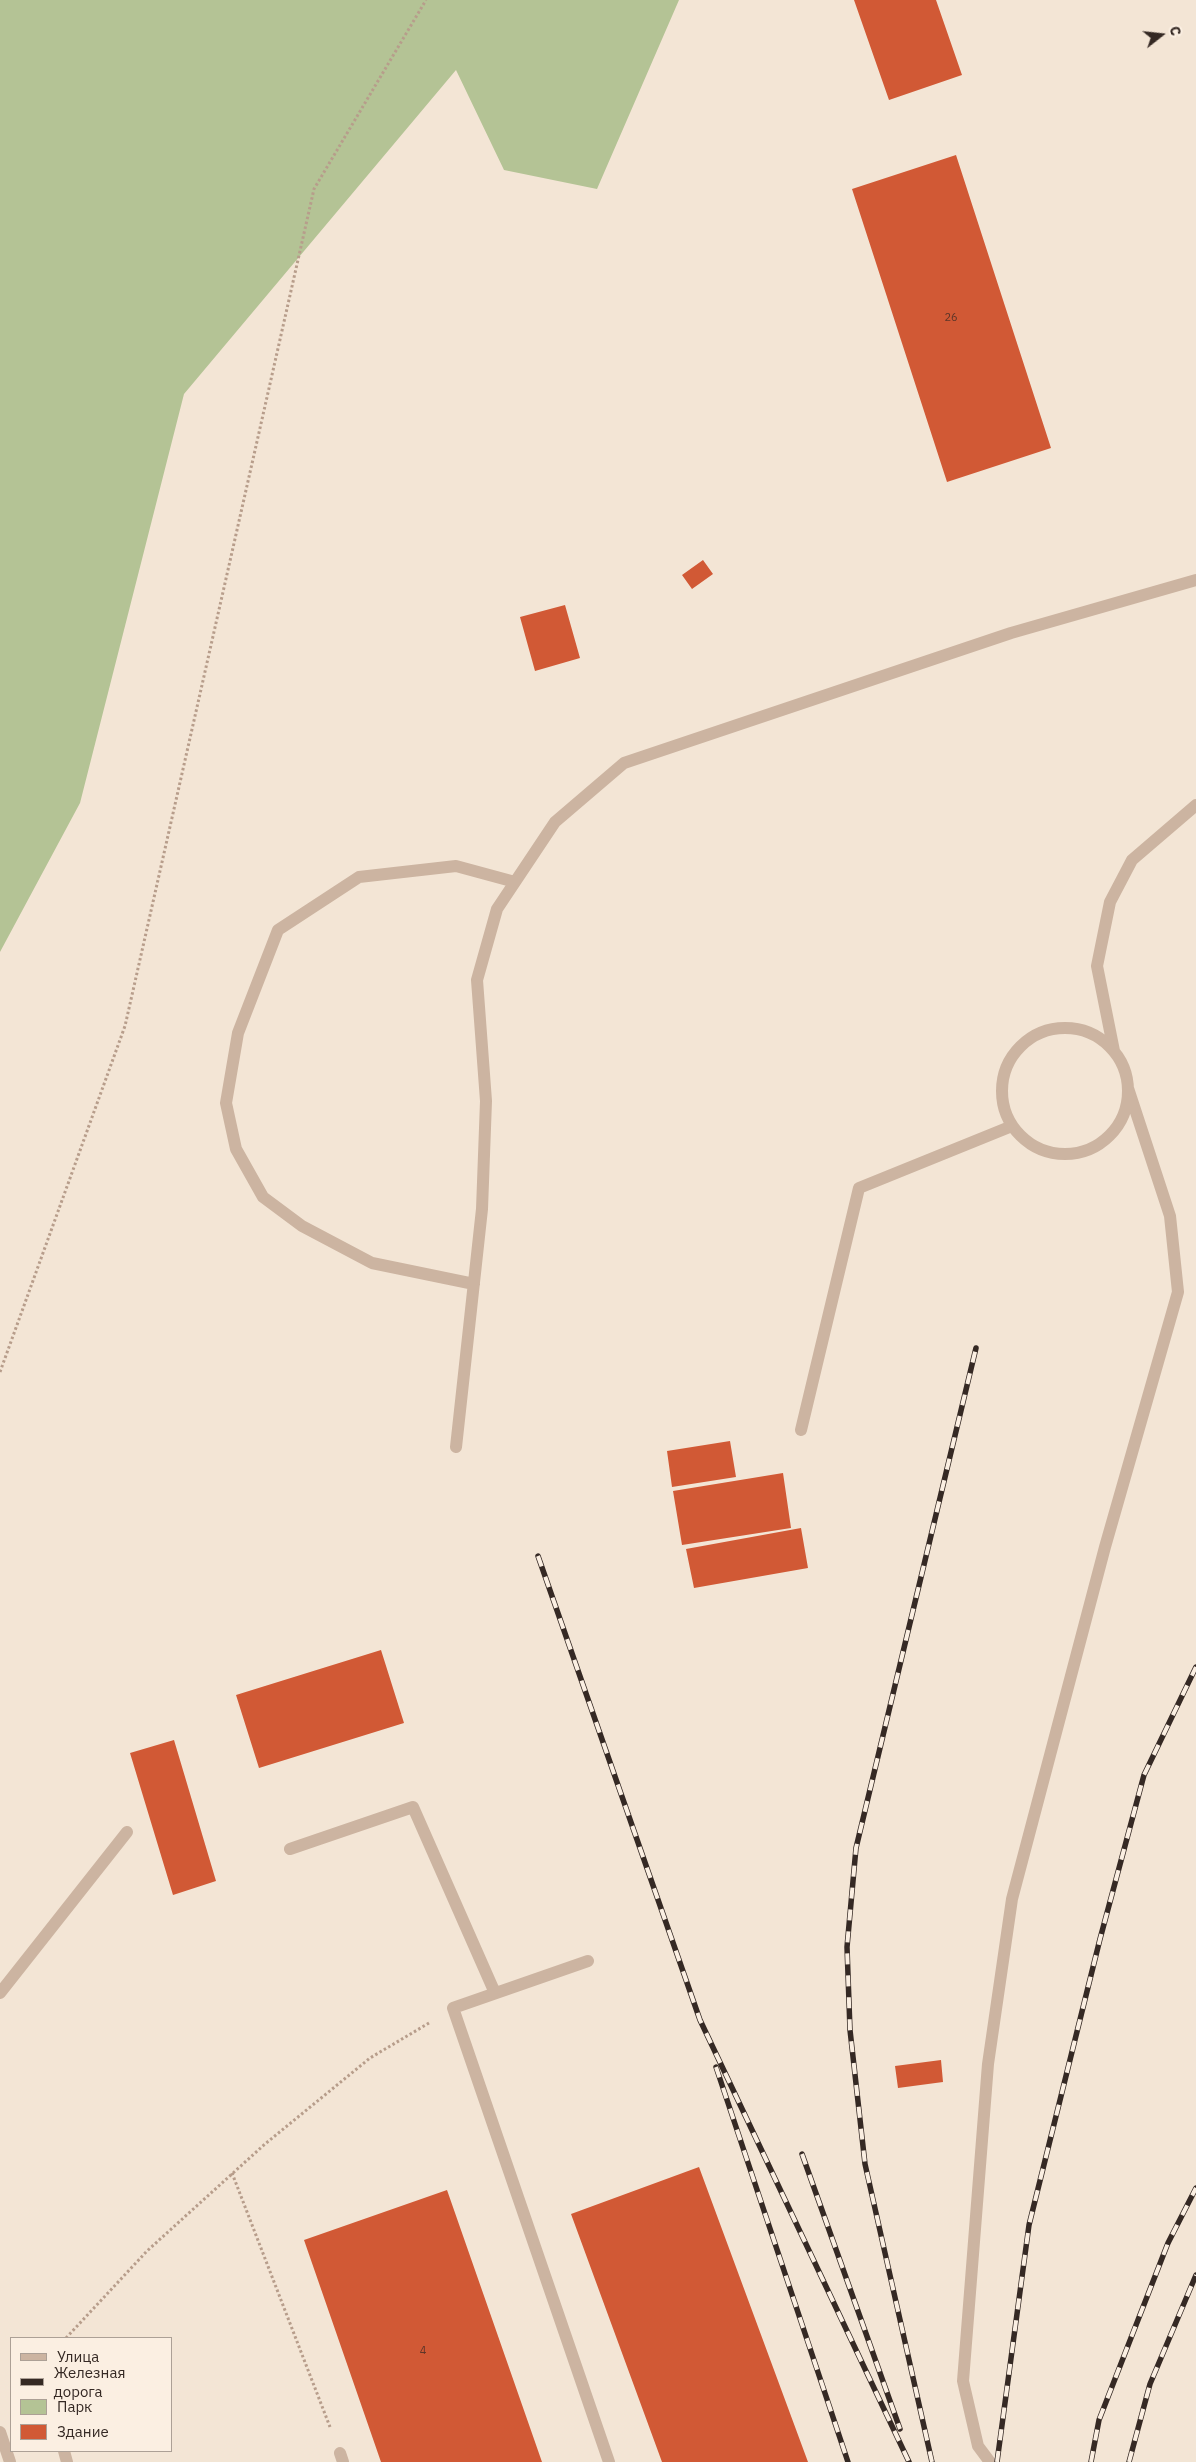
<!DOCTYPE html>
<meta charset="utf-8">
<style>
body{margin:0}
#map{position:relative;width:1196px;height:2462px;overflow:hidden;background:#f3e5d5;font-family:"IBM Plex Sans",sans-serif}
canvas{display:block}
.legend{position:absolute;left:10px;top:2337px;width:162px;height:115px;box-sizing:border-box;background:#fbefe2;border:1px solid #aca096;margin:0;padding:6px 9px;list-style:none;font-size:15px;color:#352924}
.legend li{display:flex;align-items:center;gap:10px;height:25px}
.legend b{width:25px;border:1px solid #aca096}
.north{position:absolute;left:1136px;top:10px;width:50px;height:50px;-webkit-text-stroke:4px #fbefe2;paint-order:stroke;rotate:74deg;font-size:14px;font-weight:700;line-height:20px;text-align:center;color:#352924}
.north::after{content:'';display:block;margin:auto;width:18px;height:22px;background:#352924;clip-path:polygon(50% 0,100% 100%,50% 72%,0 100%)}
</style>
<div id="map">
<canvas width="1196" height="2462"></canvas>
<ul class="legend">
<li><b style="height:6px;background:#ccb4a1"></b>Улица</li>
<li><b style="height:6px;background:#352924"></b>Железная дорога</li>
<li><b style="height:14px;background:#b4c395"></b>Парк</li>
<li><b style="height:14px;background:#d15935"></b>Здание</li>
</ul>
<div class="north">С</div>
</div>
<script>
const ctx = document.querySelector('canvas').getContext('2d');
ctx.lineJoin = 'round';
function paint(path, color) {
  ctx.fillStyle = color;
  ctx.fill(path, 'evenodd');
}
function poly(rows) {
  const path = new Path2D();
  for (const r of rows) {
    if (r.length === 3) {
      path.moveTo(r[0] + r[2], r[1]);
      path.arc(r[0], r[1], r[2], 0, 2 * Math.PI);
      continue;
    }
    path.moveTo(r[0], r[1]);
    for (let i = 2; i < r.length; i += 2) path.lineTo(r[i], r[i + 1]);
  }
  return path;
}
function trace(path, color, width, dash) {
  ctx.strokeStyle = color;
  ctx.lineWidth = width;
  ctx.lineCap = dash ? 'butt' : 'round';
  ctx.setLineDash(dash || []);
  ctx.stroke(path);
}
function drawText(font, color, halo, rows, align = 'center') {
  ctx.font = font + ' "IBM Plex Sans",sans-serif';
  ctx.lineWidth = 4.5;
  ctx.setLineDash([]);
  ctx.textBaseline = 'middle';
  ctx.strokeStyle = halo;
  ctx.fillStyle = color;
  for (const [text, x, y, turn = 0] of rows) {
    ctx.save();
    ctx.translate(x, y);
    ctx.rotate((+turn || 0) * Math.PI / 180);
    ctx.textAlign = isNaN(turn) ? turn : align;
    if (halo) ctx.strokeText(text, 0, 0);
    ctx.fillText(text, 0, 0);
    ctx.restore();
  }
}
paint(poly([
 [0,0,679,0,597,189,504,170,456,70,184,394,80,803,0,952]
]), '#b4c395');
paint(poly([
 [854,0,936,0,962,75,889,100],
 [956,155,1051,448,947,482,852,189],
 [703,560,713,574,692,589,682,575],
 [565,605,580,658,535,671,520,617],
 [730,1441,736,1477,672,1487,667,1451],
 [783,1473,791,1528,682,1545,673,1491],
 [801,1528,808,1568,694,1588,686,1549],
 [381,1650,404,1723,259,1768,236,1695],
 [174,1740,216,1881,173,1895,130,1753],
 [941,2060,943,2082,898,2088,895,2066],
 [699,2167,808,2462,662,2462,571,2214],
 [447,2190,542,2462,381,2462,304,2240]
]), '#d15935');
trace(poly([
 [0,1372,125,1026,314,189,426,0],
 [232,2173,330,2427],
 [66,2338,147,2251,265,2144,370,2058,429,2023]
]), '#b79d8b', 3, [2.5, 2.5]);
trace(poly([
 [1065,1091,63],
 [1114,1051,1097,966,1110,902,1132,860,1196,805],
 [474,1284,372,1263,302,1226,263,1197,236,1149,226,1103,238,1033,278,930,359,877,456,866,515,882],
 [801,1430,859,1188,1012,1126],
 [456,1447,482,1209,486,1101,477,980,497,909,555,822,624,763,1011,633,1196,580],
 [290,1849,413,1807,495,1993],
 [588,1961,453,2008,609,2462],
 [0,1993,127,1832],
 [0,2432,10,2462],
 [64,2451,67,2462],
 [340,2453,343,2462],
 [990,2462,978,2446,963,2381,988,2064,1012,1899,1105,1547,1178,1292,1170,1216,1128,1088]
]), '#ccb4a1', 12);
const rail = poly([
 [538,1556,700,2020,909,2462],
 [716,2067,848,2462],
 [802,2154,900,2429],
 [932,2462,865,2164,850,2030,847,1947,856,1848,976,1348],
 [997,2462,1029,2225,1100,1939,1144,1775,1196,1667],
 [1091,2462,1099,2420,1168,2243,1196,2188],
 [1129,2462,1150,2384,1196,2275]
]);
trace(rail, '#352924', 5.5);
trace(rail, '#fbefe2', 4, [11]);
drawText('11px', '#5c3528', null, [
 ["26",951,318],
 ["4",423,2351]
]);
</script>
